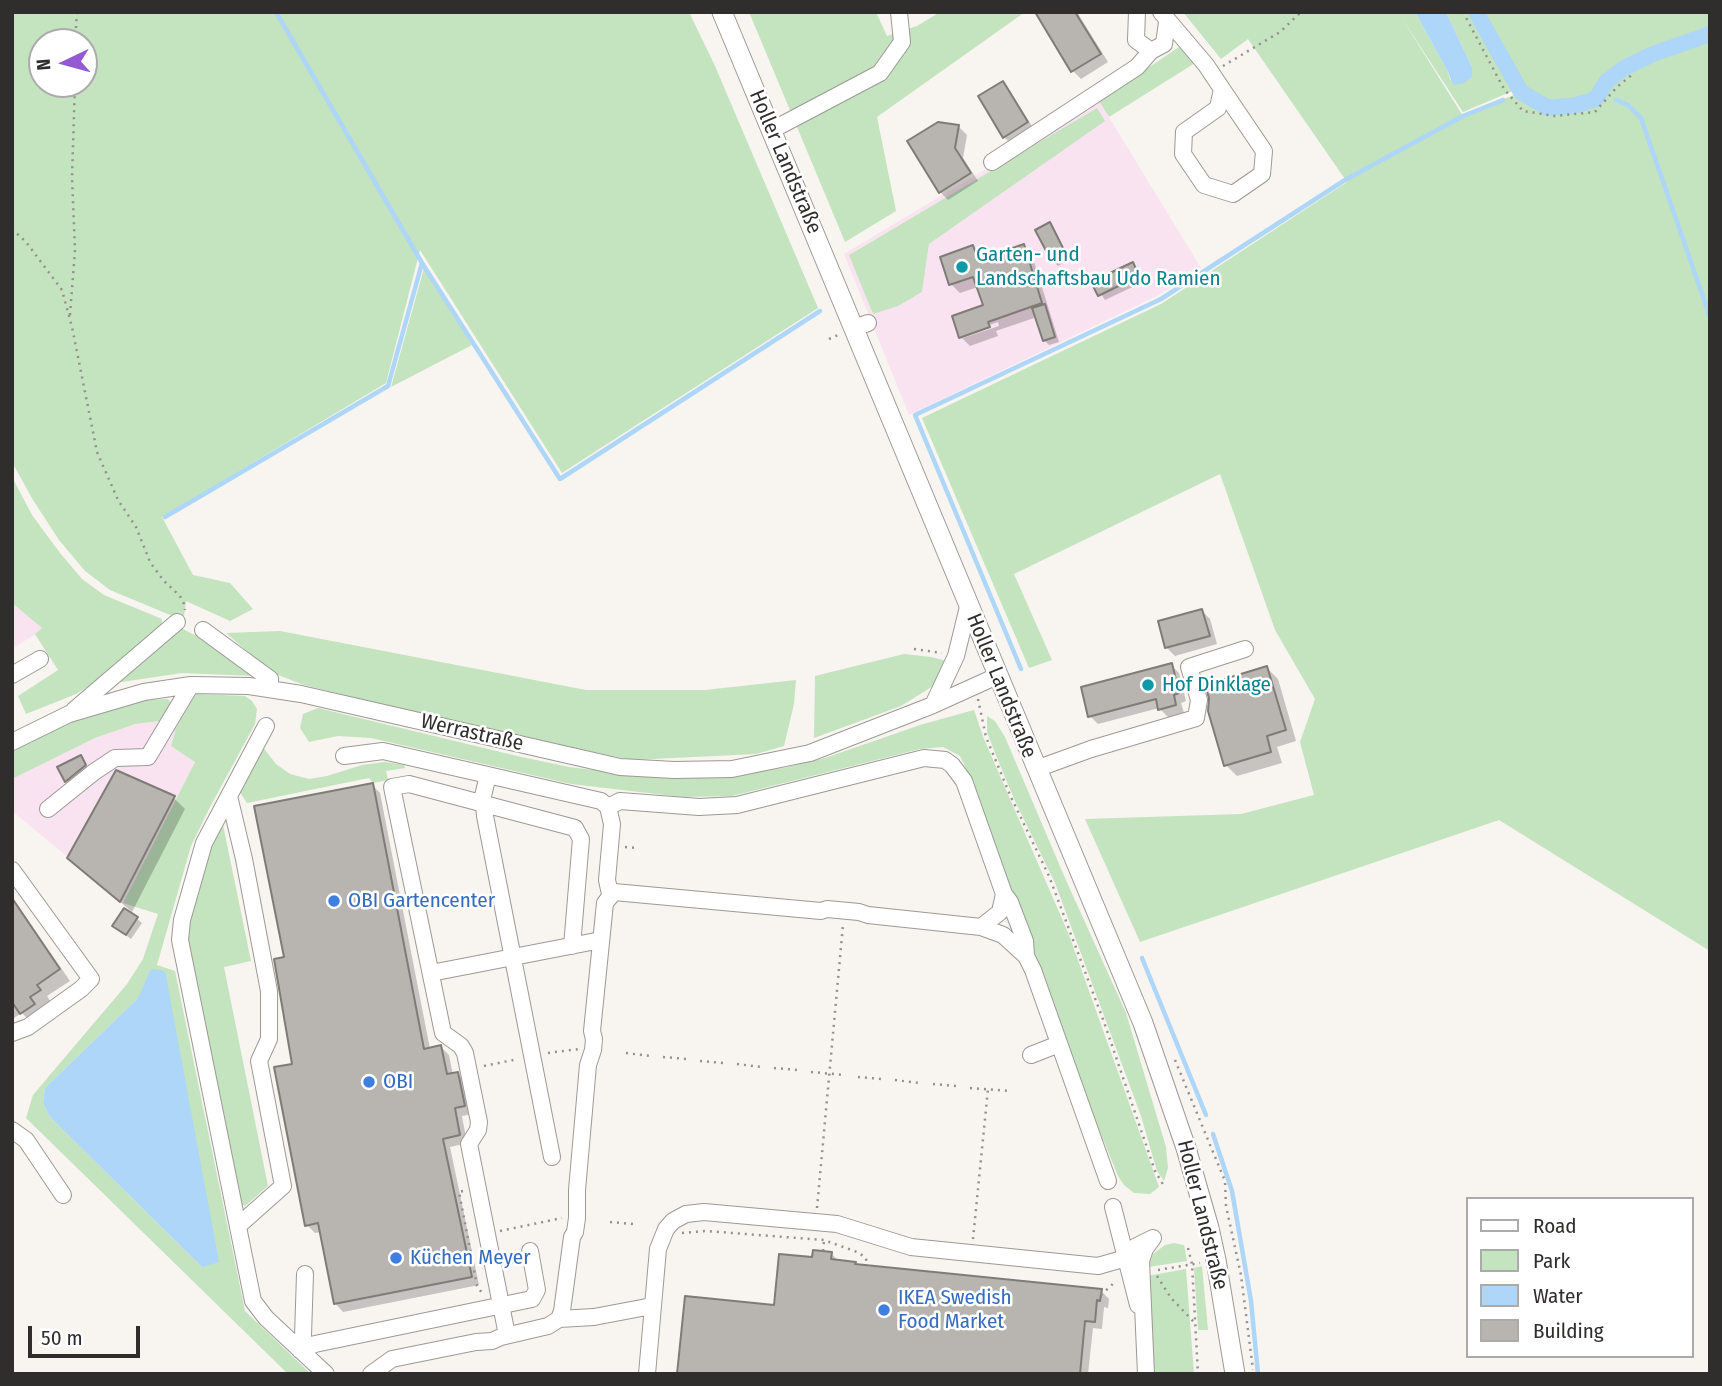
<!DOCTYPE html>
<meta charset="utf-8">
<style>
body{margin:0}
#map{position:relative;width:1722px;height:1386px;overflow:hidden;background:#f8f4f0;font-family:"Fira Sans Condensed",sans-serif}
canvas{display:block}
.frame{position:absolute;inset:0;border:14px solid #302e2d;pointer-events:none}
.legend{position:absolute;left:1466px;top:1197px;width:228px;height:161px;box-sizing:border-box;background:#fff;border:2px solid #acabab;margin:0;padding:9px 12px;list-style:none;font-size:21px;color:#302e2d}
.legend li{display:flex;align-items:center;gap:14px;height:35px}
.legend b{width:35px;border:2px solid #acabab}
.north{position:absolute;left:28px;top:28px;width:70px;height:70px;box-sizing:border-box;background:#fff;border:2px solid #acabab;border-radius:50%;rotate:265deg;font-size:19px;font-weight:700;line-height:28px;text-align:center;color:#302e2d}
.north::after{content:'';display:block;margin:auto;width:24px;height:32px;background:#945ad1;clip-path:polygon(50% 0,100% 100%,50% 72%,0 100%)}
.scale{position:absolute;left:28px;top:1326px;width:112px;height:32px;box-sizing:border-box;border:4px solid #302e2d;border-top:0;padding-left:9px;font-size:21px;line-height:24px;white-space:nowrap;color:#302e2d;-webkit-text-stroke:5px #fff;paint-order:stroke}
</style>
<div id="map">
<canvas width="1722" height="1386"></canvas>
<div class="frame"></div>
<ul class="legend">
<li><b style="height:9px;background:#fff"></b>Road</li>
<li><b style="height:19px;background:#c4e3bf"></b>Park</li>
<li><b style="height:19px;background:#add6f8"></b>Water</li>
<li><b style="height:19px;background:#b8b4b0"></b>Building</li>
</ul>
<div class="north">N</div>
<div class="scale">50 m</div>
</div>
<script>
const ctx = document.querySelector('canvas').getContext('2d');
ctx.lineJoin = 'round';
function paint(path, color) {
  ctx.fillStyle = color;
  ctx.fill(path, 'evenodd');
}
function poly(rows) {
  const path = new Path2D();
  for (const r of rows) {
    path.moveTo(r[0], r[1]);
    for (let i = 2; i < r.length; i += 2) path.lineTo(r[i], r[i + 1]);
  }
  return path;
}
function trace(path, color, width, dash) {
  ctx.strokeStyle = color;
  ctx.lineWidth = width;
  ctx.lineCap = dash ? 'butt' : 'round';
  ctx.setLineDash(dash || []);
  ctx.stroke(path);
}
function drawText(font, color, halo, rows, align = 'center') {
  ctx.font = font + ' "Fira Sans Condensed",sans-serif';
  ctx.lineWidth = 5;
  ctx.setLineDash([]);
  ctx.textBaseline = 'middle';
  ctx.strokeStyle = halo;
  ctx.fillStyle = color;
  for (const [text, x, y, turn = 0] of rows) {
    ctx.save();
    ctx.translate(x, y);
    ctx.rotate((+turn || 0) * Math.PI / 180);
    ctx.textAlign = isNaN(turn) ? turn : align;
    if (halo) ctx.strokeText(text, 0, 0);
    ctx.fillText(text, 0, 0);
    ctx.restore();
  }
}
paint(poly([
 [1099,101,1201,268,1159,295,909,415,844,254],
 [1098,109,1104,121,929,244,922,292,873,314,850,254],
 [12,603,43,629,12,649],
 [160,721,176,728,171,746,195,761,123,903,12,811,12,779,95,738,135,724]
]), '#fae3f0');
paint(poly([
 [12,12,689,12,715,66,818,308,562,473,420,250,386,383,162,517,193,575,230,583,253,609,230,621,186,601,184,616,175,617,110,590,85,571,59,540,33,500,12,462],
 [42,42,84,42,84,84,42,84],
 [749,12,876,12,887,36,917,26,940,12,1025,12,877,117,896,211,845,242],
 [1183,12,1415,12,1448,72,1450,80,1472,67,1446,12,1473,12,1515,90,1463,112,1401,17,1463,116,1521,92,1480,12,1710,12,1710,951,1499,820,1140,942,1085,819,1241,814,1314,795,1300,742,1315,699,1275,630,1220,474,1014,574,1052,660,1029,668,922,418,1161,304,1347,182,1248,39,1221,59],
 [1179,47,1195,63,1109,117,1099,101],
 [1097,108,1105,121,929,244,922,292,898,306,873,314,849,255],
 [424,268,472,345,391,387],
 [12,477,32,515,60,553,82,579,104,595,162,619,162,625,139,643,101,679,76,694,26,714,18,696,58,670,35,634,42,628,12,603],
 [179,627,210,643,254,676,182,673,115,683],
 [280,631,586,690,705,690,796,680,794,704,784,746,756,754,632,760,492,731,304,685,273,673,226,633],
 [904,654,931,657,947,661,933,686,901,706,814,738,815,676],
 [196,694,245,696,252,701,257,709,255,724,210,807,191,846,157,965,175,971,245,1311,311,1374,288,1374,26,1118,33,1095,127,984,143,959,158,914,123,903,195,762,171,746,176,728],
 [138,998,202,1267,50,1117,43,1103,45,1088],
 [168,699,172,703,160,721,135,724,95,738,12,779,12,750,56,727,98,712,145,700],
 [318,708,517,756,569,767,619,773,699,778,784,768,825,758,920,725,974,710,984,739,1069,935,1159,1187,1150,1194,1134,1193,1124,1185,1118,1176,1085,1095,968,773,960,756,943,747,920,749,732,796,682,797,571,784,371,738,338,736,309,742,300,728,303,714],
 [987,716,995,721,1005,737,1065,878,1126,1013,1166,1147,1168,1168,1164,1181,1157,1171,1141,1116,1055,883,1015,801,997,758,987,732],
 [262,746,276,764,290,774,309,779,327,776,362,765,385,762,404,765,405,768,386,771,388,780,373,783,369,778,247,803,239,791],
 [223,825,251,961,224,967,268,1186,245,1206,240,1203,186,931,210,848],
 [1174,1243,1184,1245,1187,1261,1148,1267,1153,1254,1165,1245],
 [1202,1266,1208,1330,1198,1330,1194,1268],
 [1186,1269,1194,1374,1153,1374,1147,1276]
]), '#c4e3bf');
paint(poly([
 [1415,12,1446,12,1472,67,1472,77,1462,84,1453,85,1448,72],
 [151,969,165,971,219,1262,202,1267,50,1117,43,1103,45,1088,138,998]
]), '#add6f8');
paint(poly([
 [1045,12,1077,12,1108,62,1081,79,1073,71],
 [1002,83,1010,91,1035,131,1012,145,1004,137],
 [959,127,967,135,963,158,978,181,948,200,940,192],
 [1049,224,1054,230,1070,259,1058,266,1053,261],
 [1023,246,1032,255,1059,342,1049,345,1044,340,1037,317,996,331,998,336,970,346,961,337,985,306,978,287,960,293,951,284,973,247,983,260],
 [998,322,999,326,963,338,963,334],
 [1132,264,1143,282,1105,300,1094,283],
 [1202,611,1210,619,1217,644,1175,656,1167,648,1160,623],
 [1171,665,1179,673,1186,701,1181,703,1184,713,1168,717,1159,708,1098,724,1090,716],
 [1267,668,1278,679,1296,741,1277,747,1282,763,1237,776,1226,765],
 [80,757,90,771,71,786,67,781],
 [372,785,380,793,430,1049,441,1047,449,1055,453,1075,458,1074,466,1082,472,1114,462,1116,467,1143,450,1147,479,1285,343,1312,335,1303,321,1232,315,1233,307,1225,286,958],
 [174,798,185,809,132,912,81,868],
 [12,897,70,981,47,996,50,1001,40,1008,45,1016,33,1024,22,1013,12,1019],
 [136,918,142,923,131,939,114,926],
 [831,1253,839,1262,855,1263,858,1267,1101,1291,1109,1299,1108,1308,1104,1307,1102,1329,1093,1328,1088,1374,679,1374,776,1307,813,1259]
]), '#0003');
trace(poly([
 [1616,100,1628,105,1641,118,1710,317],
 [422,263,560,479,820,311],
 [165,517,388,386,422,263,276,12],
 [1021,669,915,415,1161,299,1345,180,1463,116,1503,100],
 [1142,958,1206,1115],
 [1213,1134,1232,1191,1251,1301,1258,1374]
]), '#add6f8', 4.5);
trace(poly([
 [1476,12,1521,92,1548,108,1577,105,1596,99,1606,82,1624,68,1653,54,1710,34]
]), '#add6f8', 16);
const building = poly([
 [1035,12,1075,12,1101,54,1071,72,1035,12],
 [1003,81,1028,122,1003,138,978,96,1003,81],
 [938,122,959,125,955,148,971,173,939,193,907,141,938,122],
 [1050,222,1066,254,1052,262,1035,230,1050,222],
 [1024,244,1042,303,988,322,990,327,959,338,952,316,983,305,973,277,949,285,940,257,973,245,978,260,1024,244],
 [1133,262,1139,276,1098,296,1091,282,1133,262],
 [1045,304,1055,337,1043,341,1032,308,1045,304],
 [1202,609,1210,636,1165,648,1158,621,1202,609],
 [1172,663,1179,693,1174,695,1176,705,1158,710,1156,699,1088,717,1081,687,1172,663],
 [1267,666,1286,730,1267,736,1271,752,1224,766,1208,711,1209,698,1205,685,1267,666],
 [81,755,86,765,65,782,57,767,81,755],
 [116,770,175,796,120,902,67,858,116,770],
 [373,783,424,1049,441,1045,447,1074,458,1072,465,1106,455,1108,460,1135,443,1139,472,1277,334,1304,318,1223,305,1226,274,1067,292,1064,274,959,284,957,254,806,373,783],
 [12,898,60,969,37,985,41,990,30,997,35,1004,20,1014,12,1002,12,898],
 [124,908,138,917,126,935,112,926,124,908],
 [813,1250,832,1252,831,1259,856,1262,855,1264,1102,1289,1100,1301,1097,1300,1095,1322,1085,1321,1080,1374,677,1374,685,1296,774,1305,779,1254,812,1257,813,1250]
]);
paint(building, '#b8b4b0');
trace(building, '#7f7c78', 2);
const minor = poly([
 [1137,12,1136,40,1151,51,1164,44,1167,22],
 [1161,12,1206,65,1222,89,1264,151,1262,174,1233,194,1204,185,1183,154,1184,132,1218,108,1222,89],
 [772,130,880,73,902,42,899,12],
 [992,162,1137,67,1151,51],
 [854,328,868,323],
 [203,630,270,679,270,689],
 [12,675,40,659],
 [933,705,956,656,968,607],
 [74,710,177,622],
 [266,726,204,843,182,920,180,940,253,1301,266,1318,326,1374],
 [12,742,69,714,144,692,191,685,249,686,301,694,620,767,674,770,732,769,810,753,933,705,997,676],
 [344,756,383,751,601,801,608,807,612,824,607,880,610,894],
 [1036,769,1091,749,1196,718,1199,700,1189,667,1245,649],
 [488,775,483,796,485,816,552,1157],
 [229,796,244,859,269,991,269,1039,259,1061,283,1186,238,1226],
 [608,807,620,801,699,807,737,805,924,758,945,760,952,765,964,781,1004,894,1010,902,1025,941,1026,956],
 [48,809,94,772,115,758,148,757,191,685],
 [12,870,91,979,81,989,28,1027,12,1033],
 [981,927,1000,912,1004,894],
 [431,973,601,940],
 [1031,1055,1059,1044],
 [12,1130,26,1140,63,1195],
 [1113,1207,1138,1305],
 [559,1319,594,1317,652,1306],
 [507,1335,469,1144,478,1130,479,1122,465,1053,461,1046,443,1033,392,787,409,784,575,828,581,839,572,946],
 [300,1350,315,1344,532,1299,537,1290,530,1251],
 [300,1350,303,1336,305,1274],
 [371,1374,392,1359,476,1342,492,1341,501,1337,548,1326,559,1319,562,1311,572,1237,575,1232,577,1218,577,1190,588,1065,593,1050,594,1039,592,1031,605,903,614,892,821,911,827,909,859,912,868,915,981,927,1003,935,1026,956,1033,970,1108,1181],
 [647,1374,658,1249,666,1229,673,1221,686,1214,704,1212,837,1224,911,1247,1098,1266,1126,1258,1135,1247,1153,1238],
 [1146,1374,1141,1261,1145,1249,1153,1238]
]);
const major = poly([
 [722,12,1143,1023,1186,1148,1209,1228,1216,1260,1235,1374]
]);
trace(minor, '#9d9a96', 18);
trace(major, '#9d9a96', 21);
trace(poly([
 [1463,12,1504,89,1523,111,1555,116,1595,112,1617,87,1634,73],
 [75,42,77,12],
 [1223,66,1280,32,1301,12],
 [12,229,26,242,62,290,72,327,97,452,118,500,136,527,150,562,163,580,180,596,184,604,185,610],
 [70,315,75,250,72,177,75,84],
 [829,339,838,335],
 [914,649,942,653],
 [978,699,986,737,1010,795,1049,876,1104,1022,1155,1171,1164,1186],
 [625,847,639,848],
 [548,1053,579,1049],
 [626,1053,650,1056],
 [663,1057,687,1059],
 [1175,1060,1225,1181,1226,1206,1241,1275,1253,1370],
 [700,1061,724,1063],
 [737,1064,761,1067],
 [484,1066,518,1059],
 [774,1068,798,1070],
 [811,1072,845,1075],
 [858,1077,882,1079],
 [895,1080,919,1083],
 [933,1084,956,1086],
 [970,1088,1010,1091],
 [463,1191,459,1192,477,1286,482,1293],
 [817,1208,843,925],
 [610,1222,633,1224],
 [500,1231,562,1218],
 [682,1233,706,1231,824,1240,857,1252,865,1257,869,1266],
 [973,1239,988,1089],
 [1188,1248,1192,1264,1198,1374],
 [823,1251,824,1240],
 [1158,1270,1200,1263],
 [1157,1276,1171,1298,1194,1322],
 [1101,1295,1116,1281]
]), '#93908e', 2.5, [2, 5]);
trace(minor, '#fff', 16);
trace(major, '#fff', 19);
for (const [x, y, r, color] of [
 [962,267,7,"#0f9aa8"],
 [1148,685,7,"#0f9aa8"],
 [334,901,7,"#3f7fe0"],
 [369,1082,7,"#3f7fe0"],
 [396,1258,7,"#3f7fe0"],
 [884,1310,7,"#3f7fe0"]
]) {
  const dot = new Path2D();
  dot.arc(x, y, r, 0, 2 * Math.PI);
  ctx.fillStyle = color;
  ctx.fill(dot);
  trace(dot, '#fff', 2.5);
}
drawText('21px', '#302e2d', '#fff', [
 ["Holler Landstraße",785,162,67],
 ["Holler Landstraße",1001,686,68],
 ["Werrastraße",472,733,13],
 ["Holler Landstraße",1202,1215,76]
]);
drawText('21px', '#0d838f', '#fff', [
 ["Garten- und",976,255],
 ["Landschaftsbau Udo Ramien",976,279],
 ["Hof Dinklage",1162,685]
], 'left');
drawText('21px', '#366cbe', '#fff', [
 ["OBI Gartencenter",348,901],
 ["OBI",383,1082],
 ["Küchen Meyer",410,1258],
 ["IKEA Swedish",898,1298],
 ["Food Market",898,1322]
], 'left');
</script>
